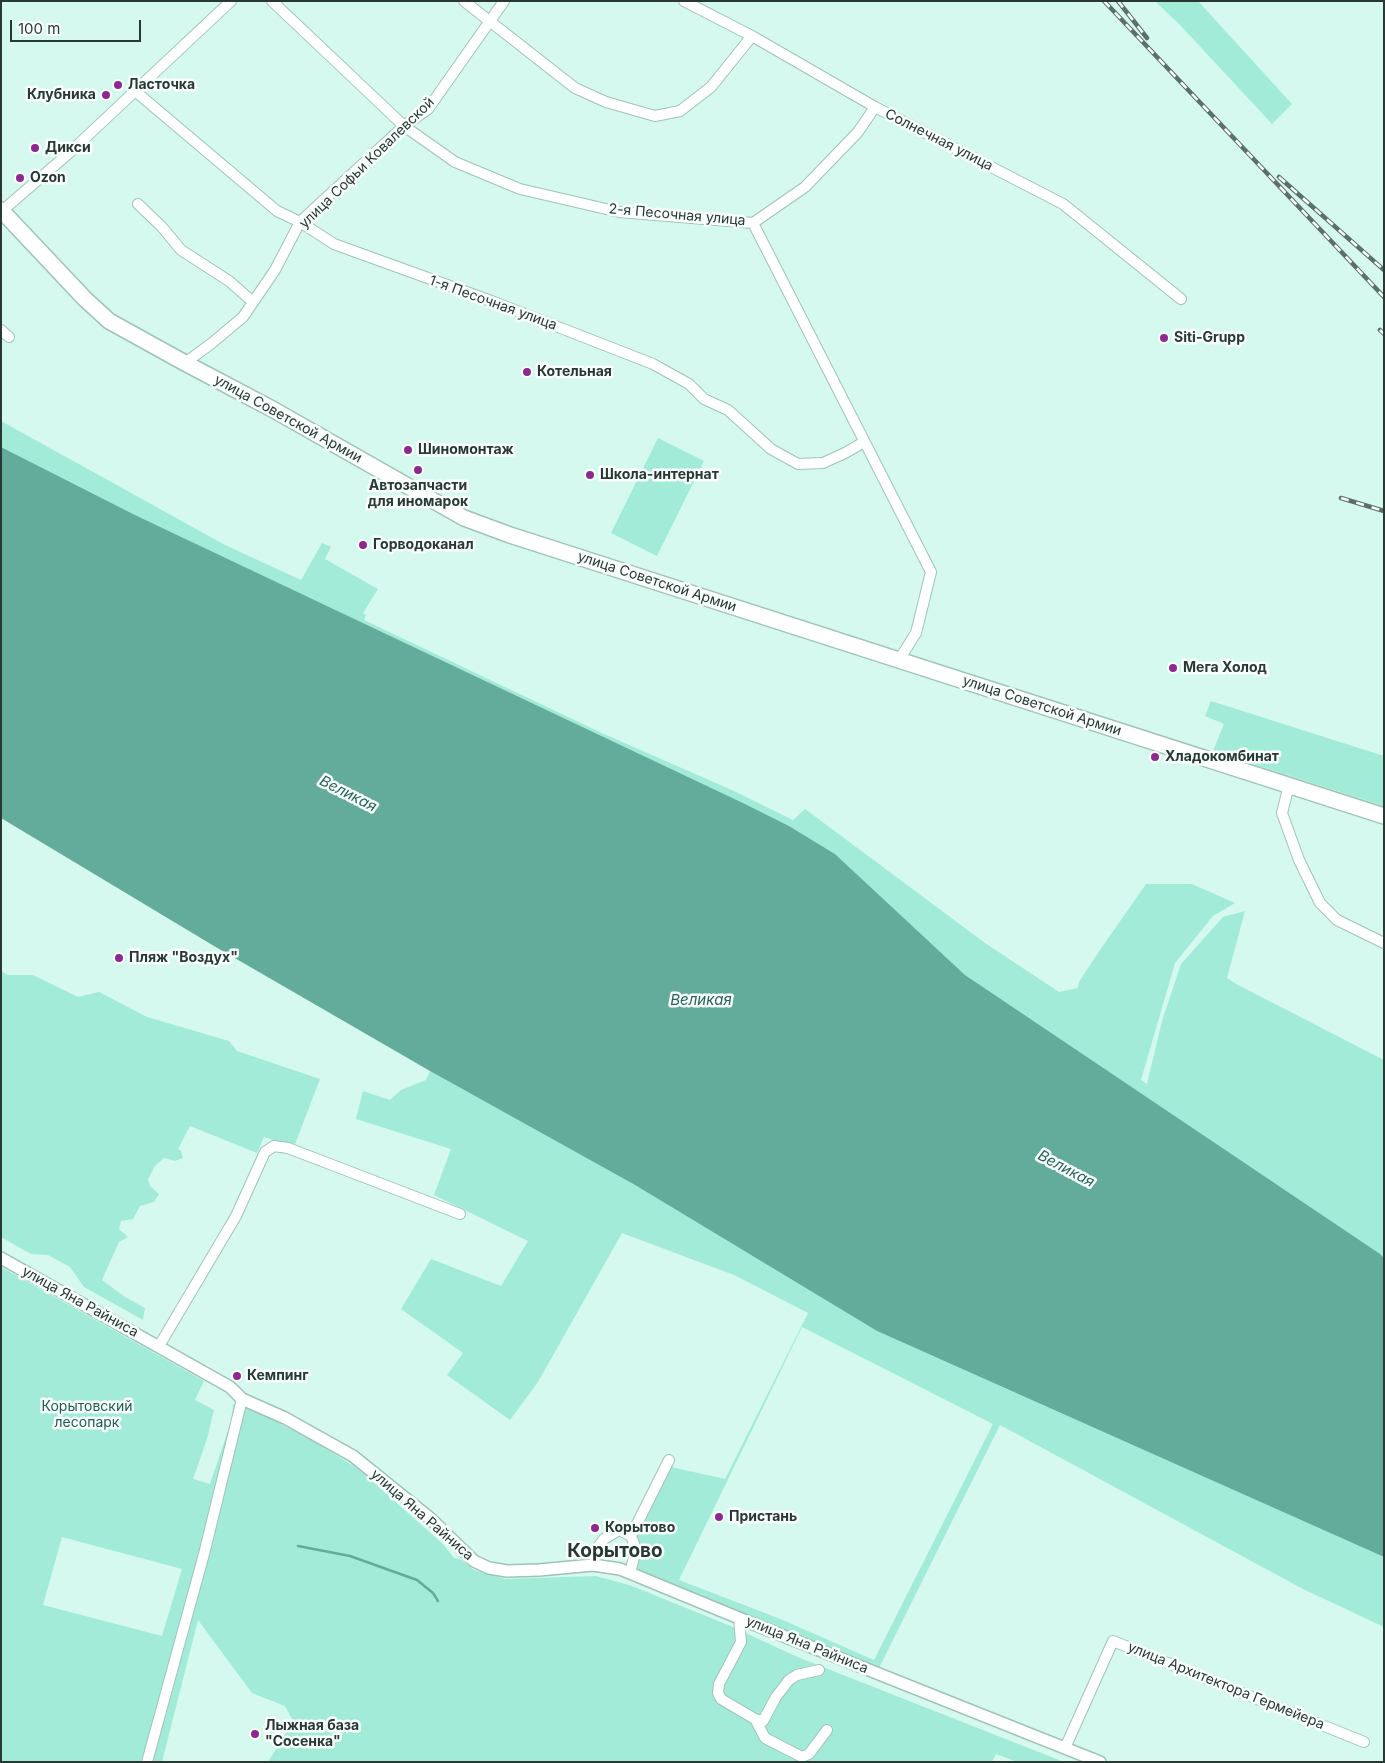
<!DOCTYPE html>
<meta charset="utf-8">
<style>
body{margin:0}
#map{position:relative;width:1385px;height:1763px;overflow:hidden;background:#d5f9ef;font-family:Inter,sans-serif}
canvas{display:block}
.frame{position:absolute;inset:0;border:2px solid #2a3834;pointer-events:none}
.scale{position:absolute;left:10px;top:20px;width:131px;height:22px;box-sizing:border-box;border:2px solid #2a3834;border-top:0;padding-left:6px;font-size:15px;line-height:18px;white-space:nowrap;color:#2a3834;-webkit-text-stroke:4px #f8fffd;paint-order:stroke}
</style>
<div id="map">
<canvas width="1385" height="1763"></canvas>
<div class="frame"></div>
<div class="scale">100 m</div>
</div>
<script>
const ctx = document.querySelector('canvas').getContext('2d');
ctx.lineJoin = 'round';
function paint(path, color) {
  ctx.fillStyle = color;
  ctx.fill(path, 'evenodd');
}
function poly(rows) {
  const path = new Path2D();
  for (const r of rows) {
    path.moveTo(r[0], r[1]);
    for (let i = 2; i < r.length; i += 2) path.lineTo(r[i], r[i + 1]);
  }
  return path;
}
function trace(path, color, width, dash) {
  ctx.strokeStyle = color;
  ctx.lineWidth = width;
  ctx.lineCap = dash ? 'butt' : 'round';
  ctx.setLineDash(dash || []);
  ctx.stroke(path);
}
function drawText(font, color, halo, rows, align = 'center') {
  ctx.font = font + ' Inter,sans-serif';
  ctx.lineWidth = 5;
  ctx.setLineDash([]);
  ctx.textBaseline = 'middle';
  ctx.strokeStyle = halo;
  ctx.fillStyle = color;
  for (const [text, x, y, turn = 0] of rows) {
    ctx.save();
    ctx.translate(x, y);
    ctx.rotate((+turn || 0) * Math.PI / 180);
    ctx.textAlign = isNaN(turn) ? turn : align;
    if (halo) ctx.strokeText(text, 0, 0);
    ctx.fillText(text, 0, 0);
    ctx.restore();
  }
}
paint(poly([
 [1155,1,1198,1,1292,104,1272,124,1181,26],
 [1,421,225,545,301,580,322,543,331,547,325,559,378,589,363,613,366,615,364,620,604,734,734,791,793,820,805,809,985,943,1059,992,1078,988,1079,982,1100,950,1146,884,1192,884,1235,903,1213,916,1175,963,1141,1080,1147,1084,1162,1021,1181,964,1223,917,1245,911,1227,978,1238,985,1384,1060,1384,1258,965,975,835,854,789,826,743,803,135,515,1,447],
 [658,438,704,461,657,556,611,533],
 [1211,701,1384,756,1384,806,1213,751,1224,724,1205,716],
 [1,971,8,975,33,975,78,997,99,992,147,1017,229,1041,237,1051,320,1079,294,1147,264,1137,257,1153,190,1126,178,1149,181,1151,183,1158,175,1161,164,1158,155,1166,148,1179,150,1186,159,1194,154,1202,140,1206,133,1219,121,1221,119,1229,128,1237,119,1242,102,1280,125,1297,145,1308,143,1320,84,1287,70,1267,48,1255,31,1254,1,1237],
 [430,1071,635,1185,877,1331,1384,1557,1384,1627,1303,1589,1000,1425,878,1670,723,1605,637,1572,637,1535,671,1467,725,1479,808,1313,734,1275,622,1233,538,1382,510,1420,447,1375,463,1353,401,1309,431,1259,501,1286,528,1241,434,1195,451,1149,356,1119,363,1091,390,1100,401,1090,426,1080],
 [802,1327,993,1424,874,1660,778,1618,679,1580],
 [1,1267,204,1381,195,1400,214,1410,207,1439,193,1479,210,1484,232,1419,233,1404,256,1411,315,1442,357,1468,443,1544,454,1558,462,1560,474,1570,505,1579,596,1576,632,1586,733,1627,795,1656,1064,1762,1017,1762,996,1754,992,1762,268,1762,293,1721,285,1706,252,1693,198,1620,162,1762,1,1762],
 [62,1537,182,1569,162,1636,43,1605]
]), '#a1ebd8');
paint(poly([
 [1,447,135,515,743,803,789,826,835,854,965,975,1380,1254,1384,1258,1384,1557,877,1331,635,1185,430,1071,214,946,1,818]
]), '#63ac9b');
trace(poly([
 [298,1546,350,1556,417,1580,433,1593,438,1601]
]), '#63ac9b', 2.5);
const minor = poly([
 [272,1,404,126,455,162,520,189,619,212,753,223],
 [464,1,575,88,606,102,655,116,680,111,711,87,752,36],
 [684,1,752,36,875,107,1063,204,1181,299],
 [135,91,277,211,300,222,334,244,494,302,653,364,689,384,704,399,728,410,771,449,798,464,823,463,845,453,864,442],
 [138,204,162,227,181,250,229,281,253,302],
 [2,211,68,154,231,1],
 [753,223,931,572,916,633,899,660],
 [753,223,805,187,858,132,875,107],
 [1,330,9,337],
 [185,363,212,343,243,317,275,270,300,222,404,126,428,109,504,1],
 [1289,785,1282,813,1299,860,1320,903,1337,920,1384,943],
 [159,1346,236,1216,265,1152,274,1146,288,1148,460,1214],
 [631,1536,669,1460],
 [593,1565,598,1547,604,1539,619,1530,631,1536,636,1549,630,1573],
 [739,1618,741,1642,719,1684,718,1693,721,1699,755,1719,763,1721,776,1697,789,1680,797,1675,819,1670],
 [755,1719,765,1738,802,1757,809,1754,827,1730],
 [1065,1748,1113,1641,1364,1742],
 [147,1762,204,1554,242,1399]
]);
const tertiary = poly([
 [1,1258,230,1387,242,1399,285,1418,353,1456,431,1519,474,1561,489,1568,507,1571,539,1570,593,1565,620,1569,751,1623,1100,1762]
]);
const primary = poly([
 [1,210,85,299,109,321,185,363,274,410,464,518,510,535,1384,816]
]);
trace(minor, '#a0c3b9', 12);
trace(tertiary, '#a0c3b9', 14);
trace(primary, '#a0c3b9', 18);
trace(minor, '#fff', 10);
trace(tertiary, '#fff', 11);
trace(primary, '#fff', 15);
const rail = poly([
 [1104,1,1384,297],
 [1118,1,1147,38],
 [1279,177,1384,270],
 [1380,330,1384,334],
 [1341,498,1384,511]
]);
trace(rail, '#5c706a', 4.5);
trace(rail, '#f8fffd', 2.5, [8]);
for (const [x, y, r, color] of [
 [118,85,5,"#8c2890"],
 [106,95,5,"#8c2890"],
 [35,148,5,"#8c2890"],
 [20,178,5,"#8c2890"],
 [1164,338,5,"#8c2890"],
 [527,372,5,"#8c2890"],
 [408,450,5,"#8c2890"],
 [418,470,5,"#8c2890"],
 [590,475,5,"#8c2890"],
 [363,545,5,"#8c2890"],
 [1173,668,5,"#8c2890"],
 [1155,757,5,"#8c2890"],
 [119,958,5,"#8c2890"],
 [237,1376,5,"#8c2890"],
 [719,1517,5,"#8c2890"],
 [595,1528,5,"#8c2890"],
 [255,1734,5,"#8c2890"]
]) {
  const dot = new Path2D();
  dot.arc(x, y, r, 0, 2 * Math.PI);
  ctx.fillStyle = color;
  ctx.fill(dot);
  trace(dot, '#f8fffd', 2);
}
drawText('bold 14px', '#2a3834', '#f8fffd', [
 ["Ласточка",128,85],
 ["Клубника",96,95,"right"],
 ["Дикси",45,148],
 ["Ozon",30,178],
 ["Siti-Grupp",1174,338],
 ["Котельная",537,372],
 ["Шиномонтаж",418,450],
 ["Школа-интернат",600,475],
 ["Автозапчасти",418,486,"center"],
 ["для иномарок",418,502,"center"],
 ["Горводоканал",373,545],
 ["Мега Холод",1183,668],
 ["Хладокомбинат",1165,757],
 ["Пляж \"Воздух\"",129,958],
 ["Кемпинг",247,1376],
 ["Пристань",729,1517],
 ["Корытово",605,1528],
 ["Лыжная база",265,1726],
 ["\"Сосенка\"",265,1742]
], 'left');
drawText('14px', '#2a3834', '#f8fffd', [
 ["Солнечная улица",939,140,27],
 ["улица Софьи Ковалевской",367,163,-44],
 ["2-я Песочная улица",677,215,5],
 ["1-я Песочная улица",493,303,20],
 ["улица Советской Армии",288,419,29],
 ["улица Советской Армии",657,582,18],
 ["улица Советской Армии",1042,706,18],
 ["улица Яна Райниса",80,1302,29],
 ["улица Яна Райниса",422,1515,41],
 ["улица Яна Райниса",807,1645,22],
 ["улица Архитектора Гермейера",1226,1686,22]
]);
drawText('14px', '#205b4f', '#f8fffd', [
 ["Корытовский",87,1407],
 ["лесопарк",87,1423]
]);
drawText('italic 15px', '#296357', '#f8fffd', [
 ["Великая",348,794,27],
 ["Великая",701,1000],
 ["Великая",1066,1169,28]
]);
drawText('bold 19px', '#2a3834', '#f8fffd', [
 ["Корытово",615,1551]
]);
</script>
